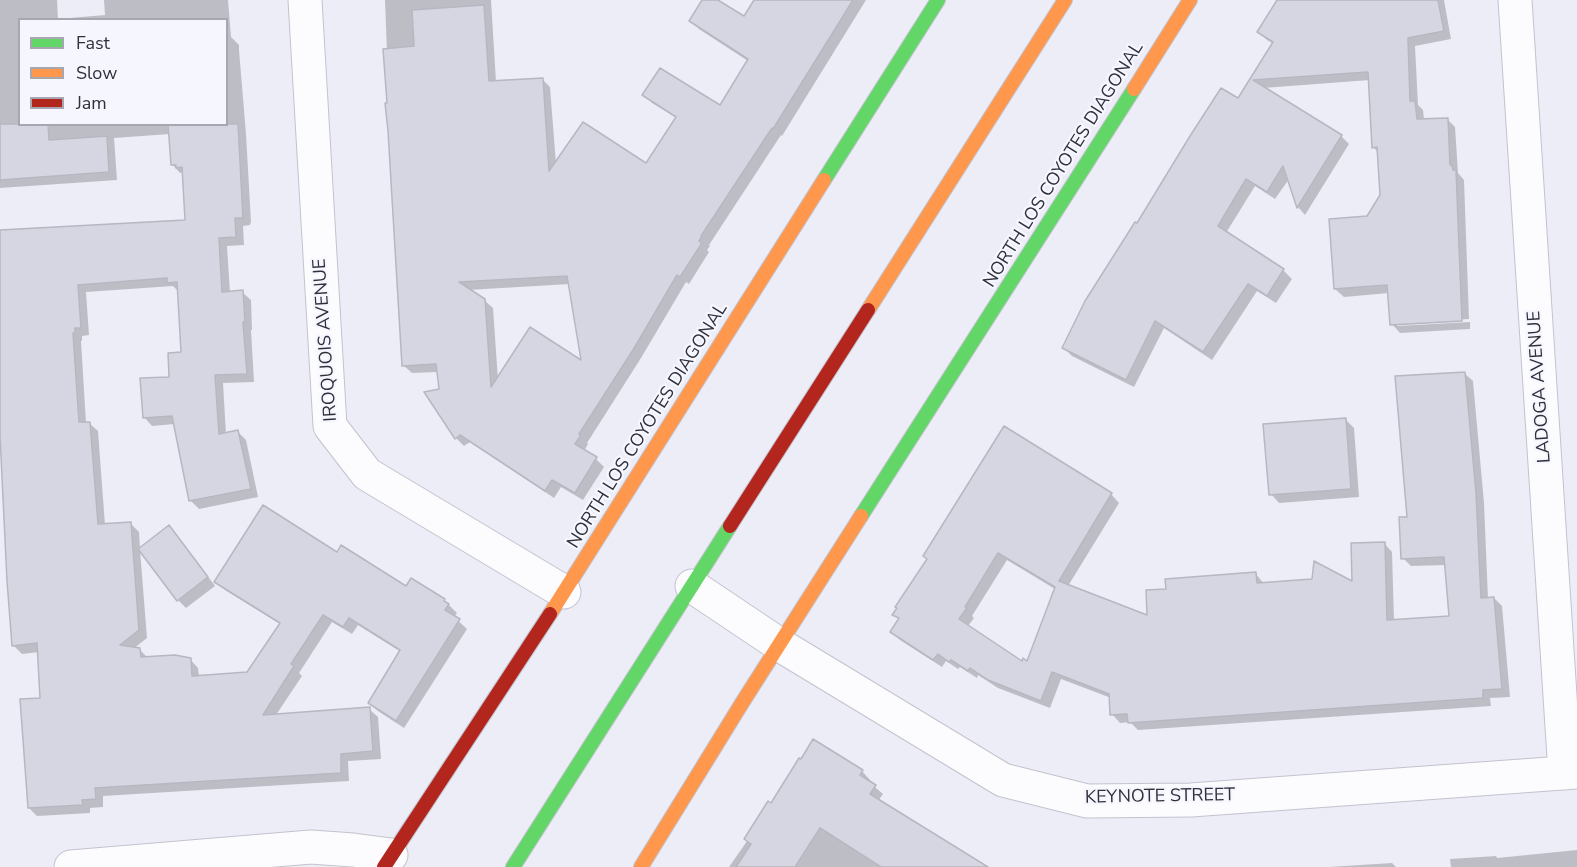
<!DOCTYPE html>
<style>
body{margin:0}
#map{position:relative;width:1577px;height:867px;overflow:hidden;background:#ecedf7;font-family:"Nunito Sans",sans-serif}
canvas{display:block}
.legend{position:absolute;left:18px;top:18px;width:210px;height:108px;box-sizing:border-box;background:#f6f7fe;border:2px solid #a6a7b0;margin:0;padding:8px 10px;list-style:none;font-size:18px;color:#2f303c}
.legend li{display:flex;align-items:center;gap:12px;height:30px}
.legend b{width:30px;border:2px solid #a6a7b0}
</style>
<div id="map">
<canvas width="1577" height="867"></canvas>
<ul class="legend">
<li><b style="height:8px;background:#63d668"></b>Fast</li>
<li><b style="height:8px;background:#ff974d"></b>Slow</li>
<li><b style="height:8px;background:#b3261e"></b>Jam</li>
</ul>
</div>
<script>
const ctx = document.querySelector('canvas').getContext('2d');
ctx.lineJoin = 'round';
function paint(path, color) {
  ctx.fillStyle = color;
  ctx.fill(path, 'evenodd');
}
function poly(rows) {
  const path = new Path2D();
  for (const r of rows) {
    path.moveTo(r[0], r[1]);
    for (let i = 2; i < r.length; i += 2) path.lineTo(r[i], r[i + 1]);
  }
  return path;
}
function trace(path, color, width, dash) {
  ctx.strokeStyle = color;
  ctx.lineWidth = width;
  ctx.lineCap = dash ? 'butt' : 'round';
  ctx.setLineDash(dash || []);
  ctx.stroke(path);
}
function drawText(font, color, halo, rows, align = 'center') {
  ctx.font = font + ' "Nunito Sans",sans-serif';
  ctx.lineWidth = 4.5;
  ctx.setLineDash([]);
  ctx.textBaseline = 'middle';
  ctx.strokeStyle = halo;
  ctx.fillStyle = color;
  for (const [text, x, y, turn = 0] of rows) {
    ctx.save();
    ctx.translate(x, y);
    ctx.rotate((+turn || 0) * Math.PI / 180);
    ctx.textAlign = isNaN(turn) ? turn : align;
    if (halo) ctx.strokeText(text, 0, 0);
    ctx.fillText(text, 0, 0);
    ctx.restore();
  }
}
paint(poly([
 [0,0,57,0,58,19,105,15,104,0,228,0,231,37,239,45,239,50,246,134,251,222,250,225,243,226,244,245,227,246,230,293,242,292,251,300,252,330,251,330,254,382,223,383,226,434,238,432,246,440,258,497,199,509,190,500,175,424,152,426,144,417,171,378,183,353,179,290,177,290,173,286,86,292,89,335,82,336,82,341,81,341,86,423,89,423,98,431,105,525,131,524,139,532,140,549,169,527,177,535,215,586,186,608,178,600,140,550,147,638,133,649,140,650,148,658,190,659,198,668,199,677,248,674,280,624,225,590,216,581,338,554,407,588,444,600,457,613,454,617,467,629,404,728,378,711,370,703,401,652,358,625,352,634,332,622,299,673,302,676,276,715,369,709,378,717,381,759,348,761,349,781,103,796,103,807,90,808,90,813,37,816,29,808,42,700,39,652,22,654,14,646,4,504,0,376,0,231,187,221,184,172,180,173,172,164,170,134,114,138,117,180,0,188],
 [20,20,226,20,226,124,20,124],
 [385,0,491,0,496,82,542,79,550,87,556,164,646,165,677,118,652,103,644,94,720,107,748,61,699,29,691,21,704,0,715,0,744,18,756,0,866,0,782,136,781,135,709,245,710,246,707,250,709,252,689,284,686,282,641,358,587,443,588,444,584,451,596,459,604,467,583,500,561,487,554,498,470,442,464,446,456,438,440,391,438,372,412,373,403,365,389,105],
 [570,284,583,363,498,380,493,308,484,300,468,290],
 [1278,0,1444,0,1451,39,1415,46,1418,105,1423,110,1424,120,1447,119,1455,127,1458,173,1464,180,1469,319,1397,323,1397,326,1470,322,1470,329,1400,333,1392,324,1389,293,1344,297,1335,289,1367,218,1382,196,1379,153,1373,147,1370,80,1263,88,1341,136,1349,144,1305,215,1298,207,1289,179,1275,199,1255,186,1226,233,1283,270,1292,279,1276,303,1257,291,1212,360,1164,328,1134,387,1072,356,1064,348,1138,225,1238,100,1274,44,1267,40,1258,32],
 [1464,373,1473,381,1484,503,1488,599,1494,598,1502,606,1510,697,1490,698,1491,706,1138,730,1130,722,1120,723,1112,714,1111,698,1061,679,1050,708,998,688,978,675,977,678,960,667,958,669,946,661,942,667,900,640,892,632,900,620,894,615,929,560,1111,494,1119,503,1068,586,1149,617,1168,590,1256,574,1264,584,1354,583,1384,543,1392,552,1394,621,1450,617,1446,565,1411,566,1403,558,1408,518],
 [1007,560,1055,589,1028,663,1023,663,968,626,974,618,972,616],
 [1346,420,1354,428,1359,497,1279,503,1271,494],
 [862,771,870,780,869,782,883,794,878,801,985,867,729,867,772,805],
 [1577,850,1577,867,1446,867,1451,867,1450,859,1496,856,1497,858],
 [1392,863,1396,867,1329,867]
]), '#0003');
const building = poly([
 [702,0,718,0,744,16,754,0,853,0,773,129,772,128,701,236,702,236,699,241,702,243,680,277,677,275,633,350,579,434,581,435,575,444,597,457,575,493,552,480,545,491,460,435,455,439,424,392,439,389,436,364,402,366,388,131,385,103,387,103,383,49,414,46,412,10,484,5,489,81,543,78,549,171,583,122,646,163,676,117,642,95,660,68,720,105,748,59,689,21,702,0],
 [567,276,581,360,530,327,491,387,485,299,459,282,567,276],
 [1277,0,1438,0,1444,31,1408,38,1410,101,1415,101,1417,119,1448,118,1450,165,1452,165,1453,170,1456,170,1462,321,1390,325,1387,285,1334,289,1329,219,1367,216,1380,195,1377,147,1372,148,1368,72,1253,80,1342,135,1297,208,1283,166,1267,192,1246,179,1218,226,1284,269,1267,296,1248,284,1203,352,1155,321,1126,380,1062,348,1085,301,1135,222,1137,223,1190,136,1221,88,1238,98,1273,42,1257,32,1277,0],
 [0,124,48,124,49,140,107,136,109,172,0,180,0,124],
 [168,124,238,124,243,218,235,218,236,237,219,238,222,292,243,290,245,322,243,322,247,374,215,375,219,434,238,430,251,489,189,501,172,416,143,418,140,378,169,377,168,353,181,352,177,282,167,283,167,278,78,285,81,328,75,328,75,333,73,333,79,422,90,422,98,524,131,522,139,630,120,645,140,648,141,657,175,655,191,658,192,676,247,672,280,623,214,582,263,505,337,552,341,545,406,586,411,578,445,599,444,601,449,604,445,610,460,619,396,721,368,703,400,650,349,618,343,627,323,615,291,664,294,666,263,715,370,707,373,751,341,754,341,773,95,788,96,799,82,800,83,805,28,808,20,699,40,698,37,643,12,646,7,581,0,436,0,230,185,220,182,167,176,168,176,165,171,165,168,124],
 [1465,372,1476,493,1481,598,1494,597,1502,689,1483,690,1483,698,1128,723,1127,714,1110,715,1109,694,1052,672,1041,701,988,680,970,668,968,671,951,660,949,662,938,654,933,660,890,632,899,618,892,615,897,608,895,607,927,559,923,556,1004,426,1112,493,1059,581,1147,615,1146,590,1166,589,1165,579,1256,572,1257,583,1312,579,1314,561,1352,581,1351,543,1385,542,1387,620,1449,616,1444,557,1401,559,1399,517,1407,517,1395,376,1465,372],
 [998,553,1055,587,1027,661,1023,658,1022,661,959,619,967,608,965,607,998,553],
 [1346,418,1351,489,1269,495,1263,424,1346,418],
 [169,525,208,577,177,601,138,549,169,525],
 [813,739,863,770,860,775,876,785,870,794,988,867,881,867,820,828,795,867,736,867,751,844,744,839,768,801,771,803,799,758,801,759,813,739]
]);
paint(building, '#d5d6e1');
trace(building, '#b6b7c1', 1.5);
const street = poly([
 [305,0,330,426,367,474,564,592],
 [1515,0,1565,773],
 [692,586,780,645,1003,780,1087,801,1191,800,1577,772],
 [71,867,311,847,353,850,391,855]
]);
const fast = poly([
 [824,180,938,0],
 [861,516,1134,89],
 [513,867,730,526]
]);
const slow = poly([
 [1134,89,1190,0],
 [868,310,1065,0],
 [550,614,824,180],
 [641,867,742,703,861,516]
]);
const jam = poly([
 [730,526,868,310],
 [384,867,550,614]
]);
trace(street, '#c2c3ce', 35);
trace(fast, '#c2c3ce', 16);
trace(slow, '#c2c3ce', 16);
trace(jam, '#c2c3ce', 16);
trace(street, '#fcfcfe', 33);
trace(fast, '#63d668', 14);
trace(slow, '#ff974d', 14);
trace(jam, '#b3261e', 14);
drawText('18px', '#2f303c', '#f6f7fe', [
 ["NORTH LOS COYOTES DIAGONAL",1064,165,-58],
 ["IROQUOIS AVENUE",326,340,-94],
 ["LADOGA AVENUE",1540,387,-94],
 ["NORTH LOS COYOTES DIAGONAL",648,426,-58],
 ["KEYNOTE STREET",1160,797,-1]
]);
</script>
